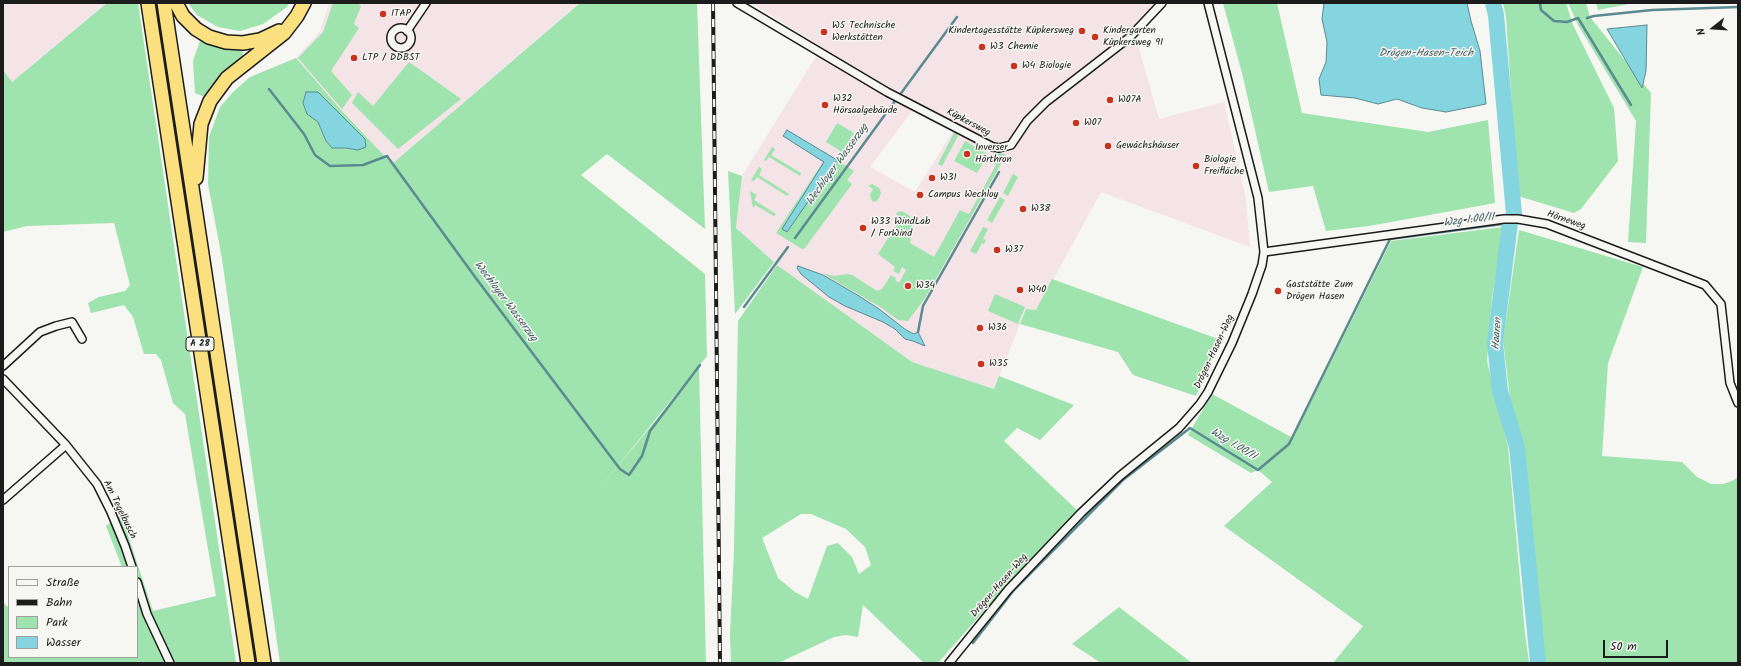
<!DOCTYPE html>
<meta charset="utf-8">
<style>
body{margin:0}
#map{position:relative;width:1741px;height:666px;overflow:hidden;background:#f6f6f2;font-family:Kalam,sans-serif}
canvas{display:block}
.frame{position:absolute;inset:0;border:4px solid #1c1c1c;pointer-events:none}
.legend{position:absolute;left:8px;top:566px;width:130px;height:92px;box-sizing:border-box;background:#f6f6f2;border:1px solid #9f9f9c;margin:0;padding:5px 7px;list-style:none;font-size:12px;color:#1c1c1c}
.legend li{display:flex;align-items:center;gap:8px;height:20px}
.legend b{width:20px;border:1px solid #9f9f9c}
.north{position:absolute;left:1693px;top:8px;width:40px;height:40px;-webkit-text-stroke:3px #f6f6f2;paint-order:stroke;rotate:253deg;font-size:11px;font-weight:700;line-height:16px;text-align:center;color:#1c1c1c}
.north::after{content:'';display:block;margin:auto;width:14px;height:18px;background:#1c1c1c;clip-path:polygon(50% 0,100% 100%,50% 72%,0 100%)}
.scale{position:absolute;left:1603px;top:640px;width:65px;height:18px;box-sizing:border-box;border:2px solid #1c1c1c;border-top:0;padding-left:5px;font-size:12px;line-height:14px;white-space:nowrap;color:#1c1c1c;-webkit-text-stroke:3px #f6f6f2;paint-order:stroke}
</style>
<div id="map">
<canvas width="1741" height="666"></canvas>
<div class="frame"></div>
<ul class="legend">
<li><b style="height:5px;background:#f6f6f2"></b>Straße</li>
<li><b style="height:5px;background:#1c1c1c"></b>Bahn</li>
<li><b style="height:11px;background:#9fe3ae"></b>Park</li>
<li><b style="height:11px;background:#84d5df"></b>Wasser</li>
</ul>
<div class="north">N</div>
<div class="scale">50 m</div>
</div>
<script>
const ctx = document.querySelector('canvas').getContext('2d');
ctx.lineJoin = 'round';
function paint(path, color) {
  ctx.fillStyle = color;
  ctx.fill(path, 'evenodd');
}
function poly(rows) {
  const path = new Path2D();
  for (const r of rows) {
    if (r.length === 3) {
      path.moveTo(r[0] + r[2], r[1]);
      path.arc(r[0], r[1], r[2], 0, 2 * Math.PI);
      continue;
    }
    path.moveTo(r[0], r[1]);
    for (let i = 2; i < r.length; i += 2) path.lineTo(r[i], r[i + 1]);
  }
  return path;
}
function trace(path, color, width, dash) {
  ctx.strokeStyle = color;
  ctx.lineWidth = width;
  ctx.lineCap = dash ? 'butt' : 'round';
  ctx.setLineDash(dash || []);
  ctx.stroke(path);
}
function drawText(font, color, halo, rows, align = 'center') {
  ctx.font = font + ' Kalam,sans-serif';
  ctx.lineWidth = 3;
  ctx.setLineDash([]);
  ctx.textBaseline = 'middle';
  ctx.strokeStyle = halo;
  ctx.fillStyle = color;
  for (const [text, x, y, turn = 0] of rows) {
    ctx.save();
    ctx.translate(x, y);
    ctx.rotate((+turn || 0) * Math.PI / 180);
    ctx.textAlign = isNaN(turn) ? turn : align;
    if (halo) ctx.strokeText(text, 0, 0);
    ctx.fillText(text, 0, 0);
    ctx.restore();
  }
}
paint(poly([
 [3,3,107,3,12,82,3,70],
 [329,3,579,3,392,164,342,111,296,58,320,31],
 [751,3,1157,3,1130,33,1136,38,1159,119,1224,102,1246,199,1250,247,1101,192,1036,311,1026,309,994,389,912,362,777,265,736,228,742,176,822,47],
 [912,111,954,130,915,192,870,167]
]), '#f4e3e7');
paint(poly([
 [107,3,138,3,236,663,3,663,3,602,9,608,9,657,137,657,137,567,122,567,106,526,121,514,153,611,216,596,185,414,173,403,161,360,156,354,144,354,133,317,124,305,91,313,88,303,99,297,125,291,130,285,114,223,27,226,3,232,3,70,12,82],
 [188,3,289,3,287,7,263,24,240,31,218,27,197,15],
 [333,3,357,3,361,6,354,24,359,28,331,71,352,95,342,109,298,58,323,32],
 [580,3,697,3,705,229,607,154,581,175,705,274,707,356,599,489,699,368,706,663,280,663,222,259,208,184,209,137,220,107,233,92,250,77,296,58,342,111,392,164],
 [306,92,358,150,346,148,332,148,326,141,318,122,307,114,303,103],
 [1223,3,1277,3,1302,113,1428,132,1488,120,1495,203,1369,226,1326,231,1313,186,1269,192,1243,77],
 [1503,3,1566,3,1573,25,1614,108,1618,161,1581,209,1574,213,1518,196,1506,17],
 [1568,3,1586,3,1590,17,1651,93,1646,243,1628,242,1636,121,1578,25],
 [1596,3,1634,3,1598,10],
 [201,38,222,48,242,48,243,56,223,72,205,97,195,93,193,61],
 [409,62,461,99,398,149,352,103,358,92,373,106],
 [837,123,854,133,842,152,826,142],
 [955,131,958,136,942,166,938,164],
 [965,141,988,154,977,173,954,161],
 [772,147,775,149,771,155,801,173,800,176,769,157,766,161,764,160],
 [822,150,854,171,847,180,852,184,805,248,802,249,776,233,823,162,817,158],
 [999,152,1006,155,925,298,908,321,898,320,882,308,822,273,834,276,848,274,852,275,877,291,882,289,891,275,896,278,895,280,899,283,906,270,902,267,899,274,893,271,895,267,878,254,901,218,896,214,898,212,902,211,910,216,912,222,912,228,907,235,911,238,910,243,934,257,960,210,969,214,996,165,993,163],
 [759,167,762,169,759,175,789,194,787,196,757,177,754,181,751,180],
 [728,171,742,176,736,228,774,262,735,314],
 [1013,174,1018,177,1008,196,1003,193],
 [872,184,879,188,881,193,879,198,875,202,872,201,870,195,873,189,868,186],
 [750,191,757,195,754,200,776,214,774,216,755,205,753,208],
 [1000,197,1005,200,992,223,987,220],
 [983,227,988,229,983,239,986,240,984,244,982,243,976,254,970,251],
 [1503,227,1492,299,1487,361,1508,447,1525,633,1529,663,1333,663,1363,626,1224,526,1272,482,1258,470,1251,473,1188,435,1212,394,1293,438,1391,241],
 [1519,230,1643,267,1608,363,1602,456,1682,462,1697,477,1711,484,1723,484,1732,481,1738,477,1738,663,1544,663,1538,622,1524,450,1510,398,1503,341],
 [777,265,912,362,994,389,999,376,1074,405,1040,440,1017,428,1004,441,1077,510,1005,587,938,663,924,663,863,605,858,637,846,635,834,637,778,663,731,663,730,634,734,551,738,321],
 [801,514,811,514,846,529,865,547,871,565,859,574,852,557,838,543,827,546,808,599,795,592,778,578,762,538],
 [1052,279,1221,340,1196,396,1133,375,1118,352,1020,324,1026,309,1036,310],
 [995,294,1025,307,1018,324,988,311],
 [1119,607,1192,663,1101,663,1072,644]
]), '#9fe3ae');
const water = poly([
 [1324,3,1467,3,1471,21,1480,51,1486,104,1446,112,1422,108,1397,99,1378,104,1355,98,1321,95,1319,79,1326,62,1327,42,1322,19,1324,3],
 [1647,25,1646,71,1642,88,1607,29,1647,25],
 [306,92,318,92,365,139,366,147,358,150,346,148,332,148,326,141,318,122,307,114,303,103,306,92],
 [787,130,837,160,787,232,782,229,824,162,783,136,787,130],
 [798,266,823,275,859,296,879,309,906,330,914,334,918,332,925,346,913,341,905,339,895,329,883,322,845,306,829,297,801,274,797,268,798,266]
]);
paint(water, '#84d5df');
trace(water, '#5a8b91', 1);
trace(poly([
 [1540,3,1541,10,1554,21,1567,22,1578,18,1631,105],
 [1587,18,1594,16,1652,10,1738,7],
 [269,89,304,134,315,155,330,166,363,165,387,156,478,281,620,469,629,475,642,456,650,431,700,365],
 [899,96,957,17],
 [795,238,895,101],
 [744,307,788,247],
 [918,332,923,306,999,172],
 [973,643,1014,590,1123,480,1190,428,1258,470,1289,444,1390,239,1510,223]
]), '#5a8b91', 2.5);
trace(poly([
 [1493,3,1496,15,1514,214,1510,223,1495,343,1500,391,1517,447,1538,663]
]), '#84d5df', 16);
const minor = poly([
 [737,3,887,92,993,147,999,148,1011,145,1027,121,1046,102,1130,37,1162,3],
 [401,38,10],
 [407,31,426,3],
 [1264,252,1504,219,1518,219,1547,224,1705,285,1721,304,1730,383,1738,403],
 [3,366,40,332,56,326,72,322,82,339],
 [3,379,66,445,97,484,111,512,125,546,132,567],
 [3,500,66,445],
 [137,582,147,614,170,663],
 [949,663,1008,590,1081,513,1120,476,1179,428,1200,404,1208,392,1232,343,1252,294,1262,265,1264,252,1258,198,1208,3]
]);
const motorway = poly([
 [148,3,248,663],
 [164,3,264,663],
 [176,3,183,16,196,29,209,37,226,42,243,43,260,40,279,31],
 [196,178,201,124,210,101,227,78,284,33,297,16,304,3]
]);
trace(minor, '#1c1c1c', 10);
trace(motorway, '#1c1c1c', 16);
trace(minor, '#f6f6f2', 7);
trace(motorway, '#fbe080', 13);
const rail = poly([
 [713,3,720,663]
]);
trace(rail, '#1c1c1c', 4);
trace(rail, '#f6f6f2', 2.5, [8]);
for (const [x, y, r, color] of [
 [383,14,4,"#c8321e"],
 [1082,31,4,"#c8321e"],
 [824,32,4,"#c8321e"],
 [1095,37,4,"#c8321e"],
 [982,47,4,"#c8321e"],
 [354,58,4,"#c8321e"],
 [1014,66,4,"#c8321e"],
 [1110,100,4,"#c8321e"],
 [825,105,4,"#c8321e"],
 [1076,123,4,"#c8321e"],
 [1108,146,4,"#c8321e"],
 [967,154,4,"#c8321e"],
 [1196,166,4,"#c8321e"],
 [932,178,4,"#c8321e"],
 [920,195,4,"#c8321e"],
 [1023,209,4,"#c8321e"],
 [863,228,4,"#c8321e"],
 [997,250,4,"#c8321e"],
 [908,286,4,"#c8321e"],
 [1020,290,4,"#c8321e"],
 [1278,291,4,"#c8321e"],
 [980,328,4,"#c8321e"],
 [981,364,4,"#c8321e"]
]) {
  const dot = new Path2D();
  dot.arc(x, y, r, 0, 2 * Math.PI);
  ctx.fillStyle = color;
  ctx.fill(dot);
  trace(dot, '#f6f6f2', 1.5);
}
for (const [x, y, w] of [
 [200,344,28]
]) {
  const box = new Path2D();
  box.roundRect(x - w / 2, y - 7, w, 14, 3);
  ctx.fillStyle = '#f6f6f2';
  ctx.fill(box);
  trace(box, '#1c1c1c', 1);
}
drawText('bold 9px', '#1c1c1c', null, [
 ["A 28",200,344]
]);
drawText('10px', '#1c1c1c', '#f6f6f2', [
 ["ITAP",391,14],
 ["W5 Technische",832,26],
 ["Werkstätten",832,38],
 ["Kindertagesstätte Küpkersweg",1074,31,"right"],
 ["Kindergarten",1103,31],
 ["Küpkersweg 91",1103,43],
 ["W3 Chemie",990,47],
 ["LTP / DDBST",362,58],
 ["W4 Biologie",1022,66],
 ["W32",833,99],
 ["Hörsaalgebäude",833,111],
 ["W07A",1118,100],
 ["W07",1084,123],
 ["Gewächshäuser",1116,146],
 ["Inverser",975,148],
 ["Hörthron",975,160],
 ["Biologie",1204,160],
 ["Freifläche",1204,172],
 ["W31",940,178],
 ["Campus Wechloy",928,195],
 ["W38",1031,209],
 ["W33 WindLab",871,222],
 ["/ ForWind",871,234],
 ["W37",1005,250],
 ["Gaststätte Zum",1286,285],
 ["Drögen Hasen",1286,297],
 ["W34",916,286],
 ["W40",1028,290],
 ["W36",988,328],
 ["W35",989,364]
], 'left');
drawText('10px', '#1c1c1c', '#f6f6f2', [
 ["Küpkersweg",968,123,28],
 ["Hörneweg",1566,221,19],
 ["Drögen-Hasen-Weg",1215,352,-65],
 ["Am Tegelbusch",119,510,64],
 ["Drögen-Hasen-Weg",1000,586,-49]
]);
drawText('italic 11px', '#405d60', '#f6f6f2', [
 ["Drögen-Hasen-Teich",1426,54],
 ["Wechloyer Wasserzug",838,165,-54],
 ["Wzg 1.00/11",1469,221,-7],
 ["Wechloyer Wasserzug",505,302,53],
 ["Haaren",1498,334,-86],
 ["Wzg 1.00/11",1233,445,31]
]);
</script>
